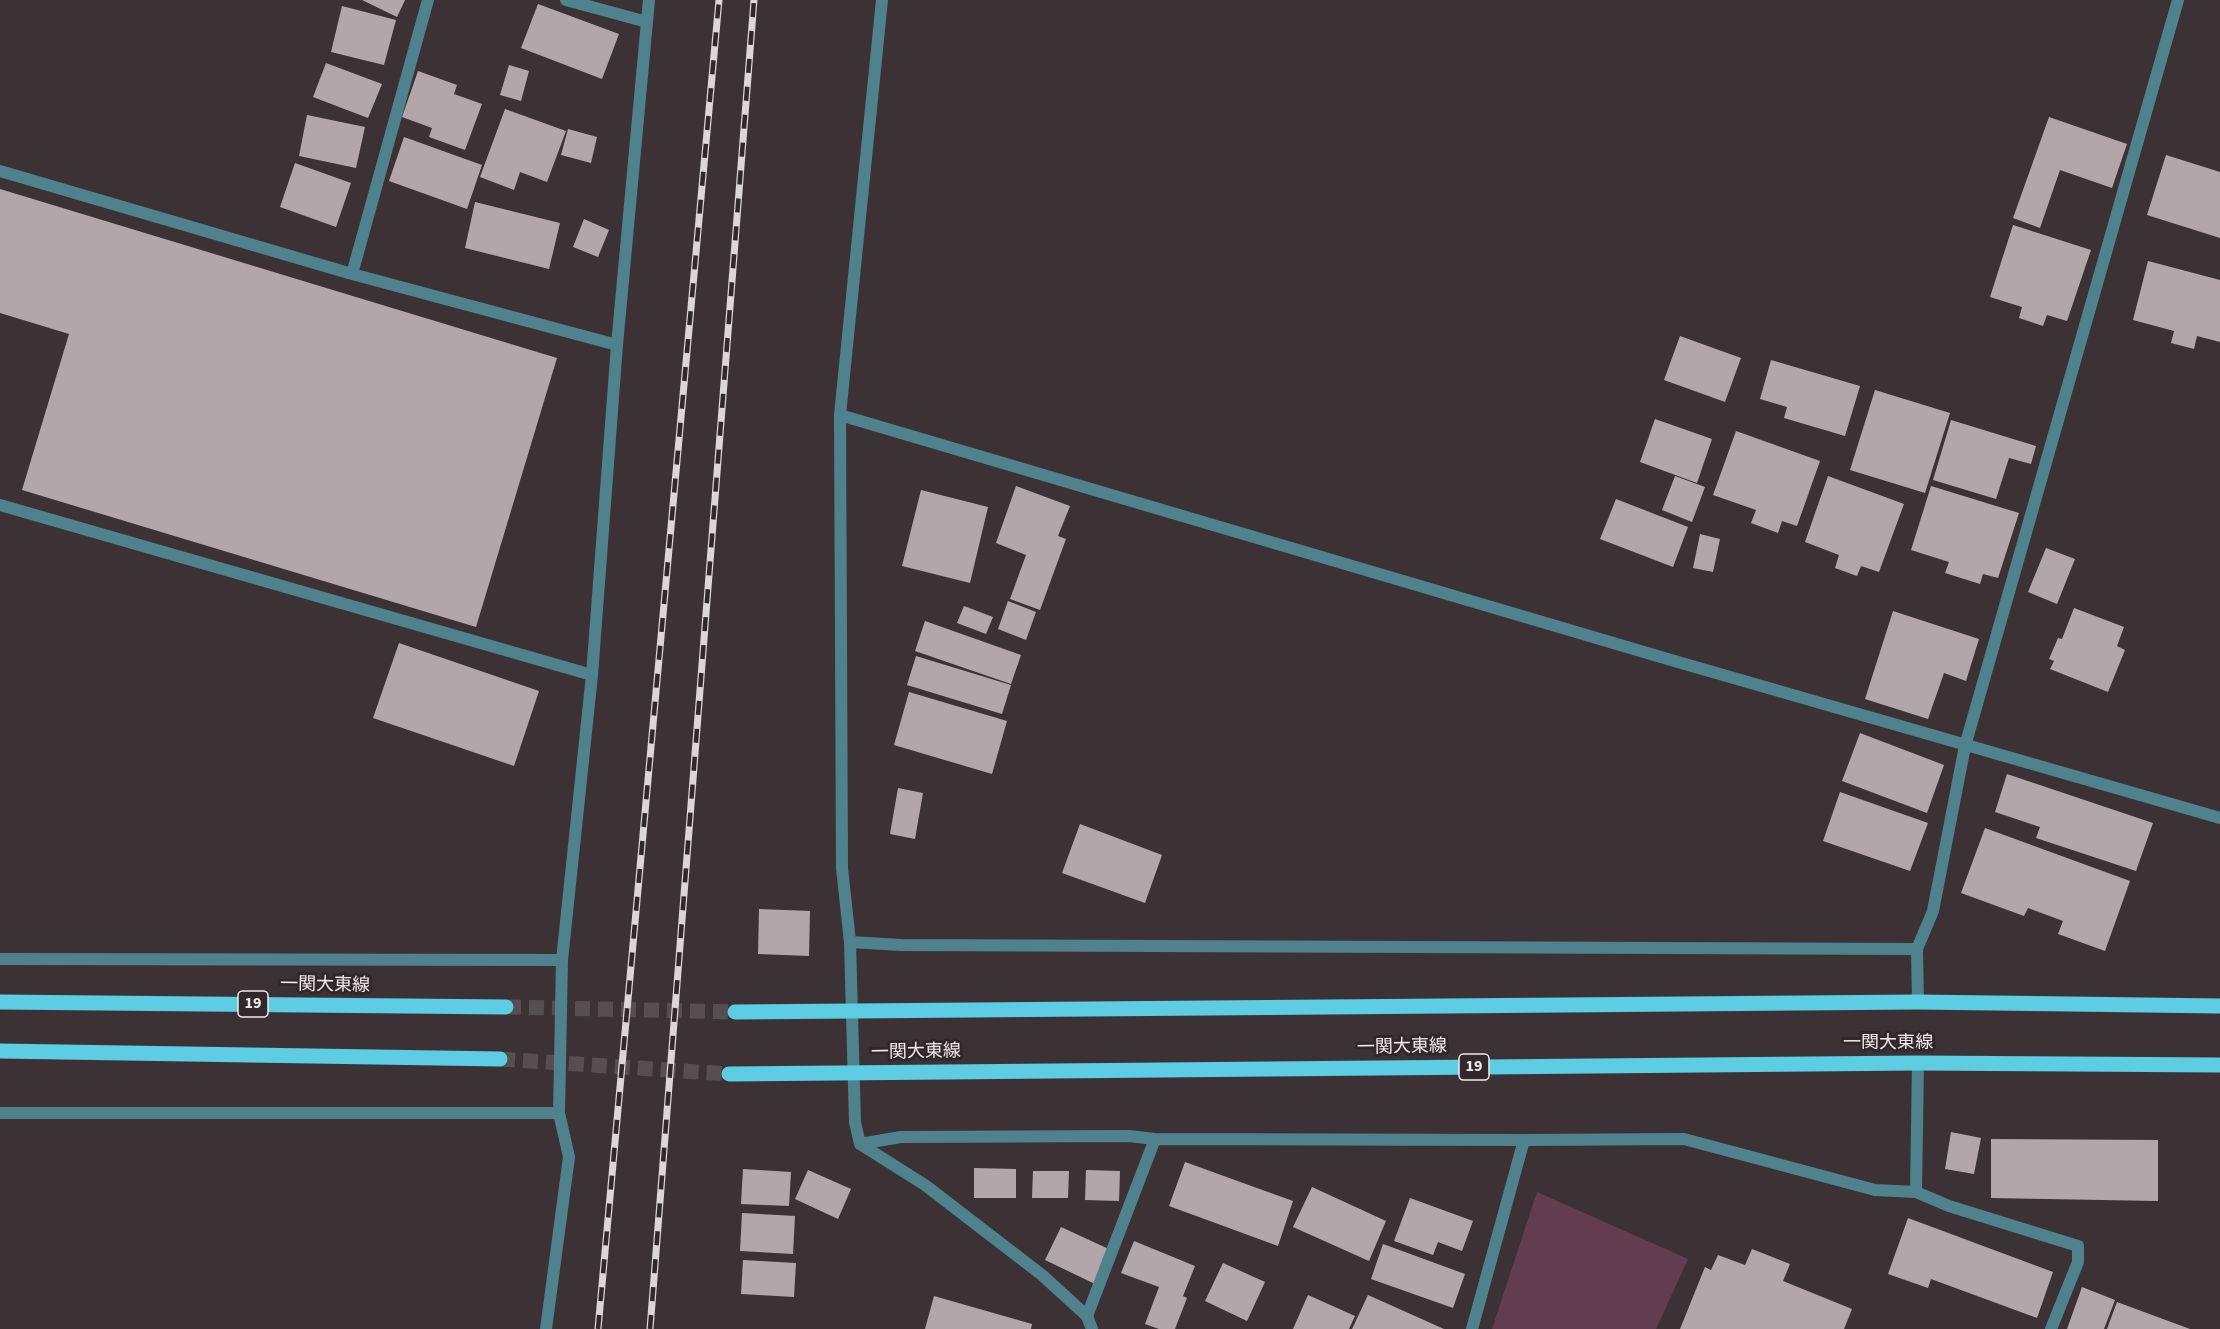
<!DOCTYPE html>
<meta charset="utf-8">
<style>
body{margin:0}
canvas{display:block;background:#3c3236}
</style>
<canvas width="2220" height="1329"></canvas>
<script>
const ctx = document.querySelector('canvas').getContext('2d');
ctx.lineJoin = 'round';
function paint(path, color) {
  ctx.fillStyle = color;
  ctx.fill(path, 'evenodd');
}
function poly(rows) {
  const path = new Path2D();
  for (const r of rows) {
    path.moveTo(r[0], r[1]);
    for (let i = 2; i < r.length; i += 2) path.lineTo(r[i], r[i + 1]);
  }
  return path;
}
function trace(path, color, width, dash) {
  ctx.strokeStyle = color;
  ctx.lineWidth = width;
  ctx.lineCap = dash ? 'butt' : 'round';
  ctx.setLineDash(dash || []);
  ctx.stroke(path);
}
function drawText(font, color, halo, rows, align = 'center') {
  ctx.font = font + ' "Source Sans 3","Noto Sans JP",sans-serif';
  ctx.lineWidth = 6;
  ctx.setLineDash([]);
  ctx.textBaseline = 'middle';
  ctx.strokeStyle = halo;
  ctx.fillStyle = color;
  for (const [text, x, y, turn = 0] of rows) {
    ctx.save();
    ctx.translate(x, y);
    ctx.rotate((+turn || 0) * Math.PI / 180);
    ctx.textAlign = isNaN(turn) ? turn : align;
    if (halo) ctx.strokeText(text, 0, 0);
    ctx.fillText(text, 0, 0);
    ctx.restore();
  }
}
paint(poly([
 [1537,1192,1688,1259,1656,1329,1492,1329]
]), '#633d4f');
paint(poly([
 [362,0,405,0,397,17],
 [538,4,619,34,602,79,521,48],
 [342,6,396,20,384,65,331,52],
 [326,63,382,84,368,118,313,97],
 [509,65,529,71,521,101,500,95],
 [418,71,457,85,454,94,482,104,465,150,429,137,432,128,402,117],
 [505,109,566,131,547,182,520,172,514,190,480,177],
 [307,115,365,127,356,168,299,156],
 [2049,117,2127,144,2112,188,2060,170,2040,228,2013,218],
 [568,129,597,137,591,163,561,155],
 [404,137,482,165,467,209,389,181],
 [2166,155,2220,172,2220,238,2147,215],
 [295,163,351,183,336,227,280,207],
 [0,189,557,358,476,627,22,490,69,334,0,313],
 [475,202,560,223,549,269,465,248],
 [584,219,609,230,598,257,573,247],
 [2013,225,2091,250,2067,321,2047,315,2043,326,2019,318,2022,307,1990,297],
 [2148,261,2220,280,2220,342,2197,336,2194,349,2171,343,2174,331,2133,320],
 [1680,336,1741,358,1725,402,1664,380],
 [1771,360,1860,386,1845,436,1784,418,1787,407,1760,399],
 [1875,390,1950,413,1925,493,1850,470],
 [1655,419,1712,439,1697,483,1640,462],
 [1951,420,2036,446,2031,464,2009,458,1996,499,1933,480],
 [1736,431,1820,461,1797,526,1782,521,1778,533,1751,523,1756,510,1713,495],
 [1675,476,1705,487,1692,522,1662,510],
 [1828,476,1904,504,1879,572,1861,566,1857,576,1835,568,1839,555,1805,542],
 [1016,486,1070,506,1058,536,1066,539,1040,610,1010,599,1026,555,996,543],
 [1931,486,2019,513,1998,578,1983,574,1980,584,1945,573,1949,562,1911,550],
 [921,490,988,507,970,583,902,566],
 [1616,499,1688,527,1673,567,1600,539],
 [1700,534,1720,539,1713,572,1693,568],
 [2046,548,2075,559,2057,604,2028,592],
 [1008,601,1036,612,1026,640,998,629],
 [964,606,993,617,986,634,957,623],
 [2074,608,2124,627,2117,646,2125,650,2108,692,2050,669,2054,661,2049,659,2058,638,2062,639],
 [1893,611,1979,639,1966,681,1944,673,1928,719,1865,699],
 [925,621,1021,655,1011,684,915,651],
 [399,643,539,691,514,766,373,718],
 [916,656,1011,685,1002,714,907,685],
 [909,692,1007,721,992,774,894,745],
 [1860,733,1944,765,1927,813,1842,781],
 [2007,774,2153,823,2136,871,2036,838,2040,827,1995,812],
 [898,788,923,793,915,839,890,834],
 [1840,792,1928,823,1910,871,1823,841],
 [1080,824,1162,855,1145,903,1062,873],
 [1985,828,2130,881,2105,951,2058,934,2063,921,2028,908,2024,916,1961,893],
 [759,909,810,911,809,956,758,954],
 [1951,1132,1981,1138,1974,1174,1945,1169],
 [1991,1139,2158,1140,2158,1201,1991,1198],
 [1185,1162,1293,1201,1278,1246,1169,1206],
 [974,1168,1016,1169,1016,1198,974,1198],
 [743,1169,791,1172,789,1206,741,1204],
 [808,1170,851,1189,838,1219,795,1199],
 [1086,1170,1120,1171,1119,1201,1085,1200],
 [1033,1171,1069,1171,1068,1198,1032,1198],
 [1312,1187,1386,1221,1369,1261,1293,1227],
 [1410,1198,1473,1221,1462,1251,1438,1242,1433,1255,1394,1241],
 [742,1213,795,1216,793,1254,740,1251],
 [1908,1218,2053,1272,2037,1318,1931,1279,1928,1288,1888,1274],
 [1061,1227,1111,1250,1095,1284,1045,1260],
 [1134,1241,1195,1266,1183,1296,1187,1298,1175,1329,1159,1329,1145,1324,1159,1287,1121,1273],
 [1383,1244,1465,1274,1453,1308,1371,1279],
 [1752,1249,1790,1264,1783,1281,1852,1309,1844,1329,1680,1329,1705,1267,1711,1270,1718,1255,1745,1265],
 [743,1260,796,1263,794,1297,741,1294],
 [1223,1263,1265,1282,1247,1321,1205,1301],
 [2082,1287,2115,1300,2104,1329,2067,1329],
 [1308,1295,1355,1316,1349,1329,1293,1329],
 [1368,1295,1444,1329,1352,1329],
 [934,1296,1032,1324,1031,1329,925,1329],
 [2117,1302,2190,1329,2107,1329]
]), '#b3a6ab');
trace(poly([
 [506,1007,735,1012],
 [500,1059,729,1074]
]), '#574e51', 15, [15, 8]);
trace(poly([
 [566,0,647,22],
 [882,0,840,415,842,868,850,942,855,1122,860,1144,925,1185,1042,1275,1087,1316,1092,1329],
 [0,171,352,274,617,345],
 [352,274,428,0],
 [840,415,1671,660,2220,818],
 [0,505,592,675],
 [850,942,901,945,1917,949],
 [0,959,562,960],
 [1918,1002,1917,949,1933,911,1965,746,2178,0],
 [0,1113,559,1113],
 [860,1144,901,1137,1129,1136,1155,1139,1524,1140,1684,1139,1875,1190,1916,1192,1949,1206,2078,1246,2078,1262,2051,1329],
 [1916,1192,1918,1063],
 [1087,1316,1155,1139],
 [546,1329,569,1157,559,1113,562,960,592,675,617,345,649,0],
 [1472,1329,1524,1140]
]), '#4f828c', 12);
trace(poly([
 [0,1002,506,1007],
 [735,1012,1918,1002,2220,1006],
 [0,1051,500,1059],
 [729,1074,1918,1063,2220,1065]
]), '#5ccde2', 15);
const rail = poly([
 [598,1329,719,0],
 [650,1329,754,0]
]);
trace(rail, '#dcd6d8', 7);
trace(rail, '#32282c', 4.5, [14]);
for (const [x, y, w] of [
 [253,1004,30],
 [1474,1067,30]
]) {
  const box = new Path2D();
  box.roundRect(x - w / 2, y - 13, w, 26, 4.5);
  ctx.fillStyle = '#32282c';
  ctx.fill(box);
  trace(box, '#f0eaec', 1.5);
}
drawText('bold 16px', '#f0eaec', null, [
 ["19",253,1004],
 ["19",1474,1067]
]);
drawText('18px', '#f0eaec', '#32282c', [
 ["一関大東線",325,986,1],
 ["一関大東線",1888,1044],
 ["一関大東線",1402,1048,-1],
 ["一関大東線",916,1053,-1]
]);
</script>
